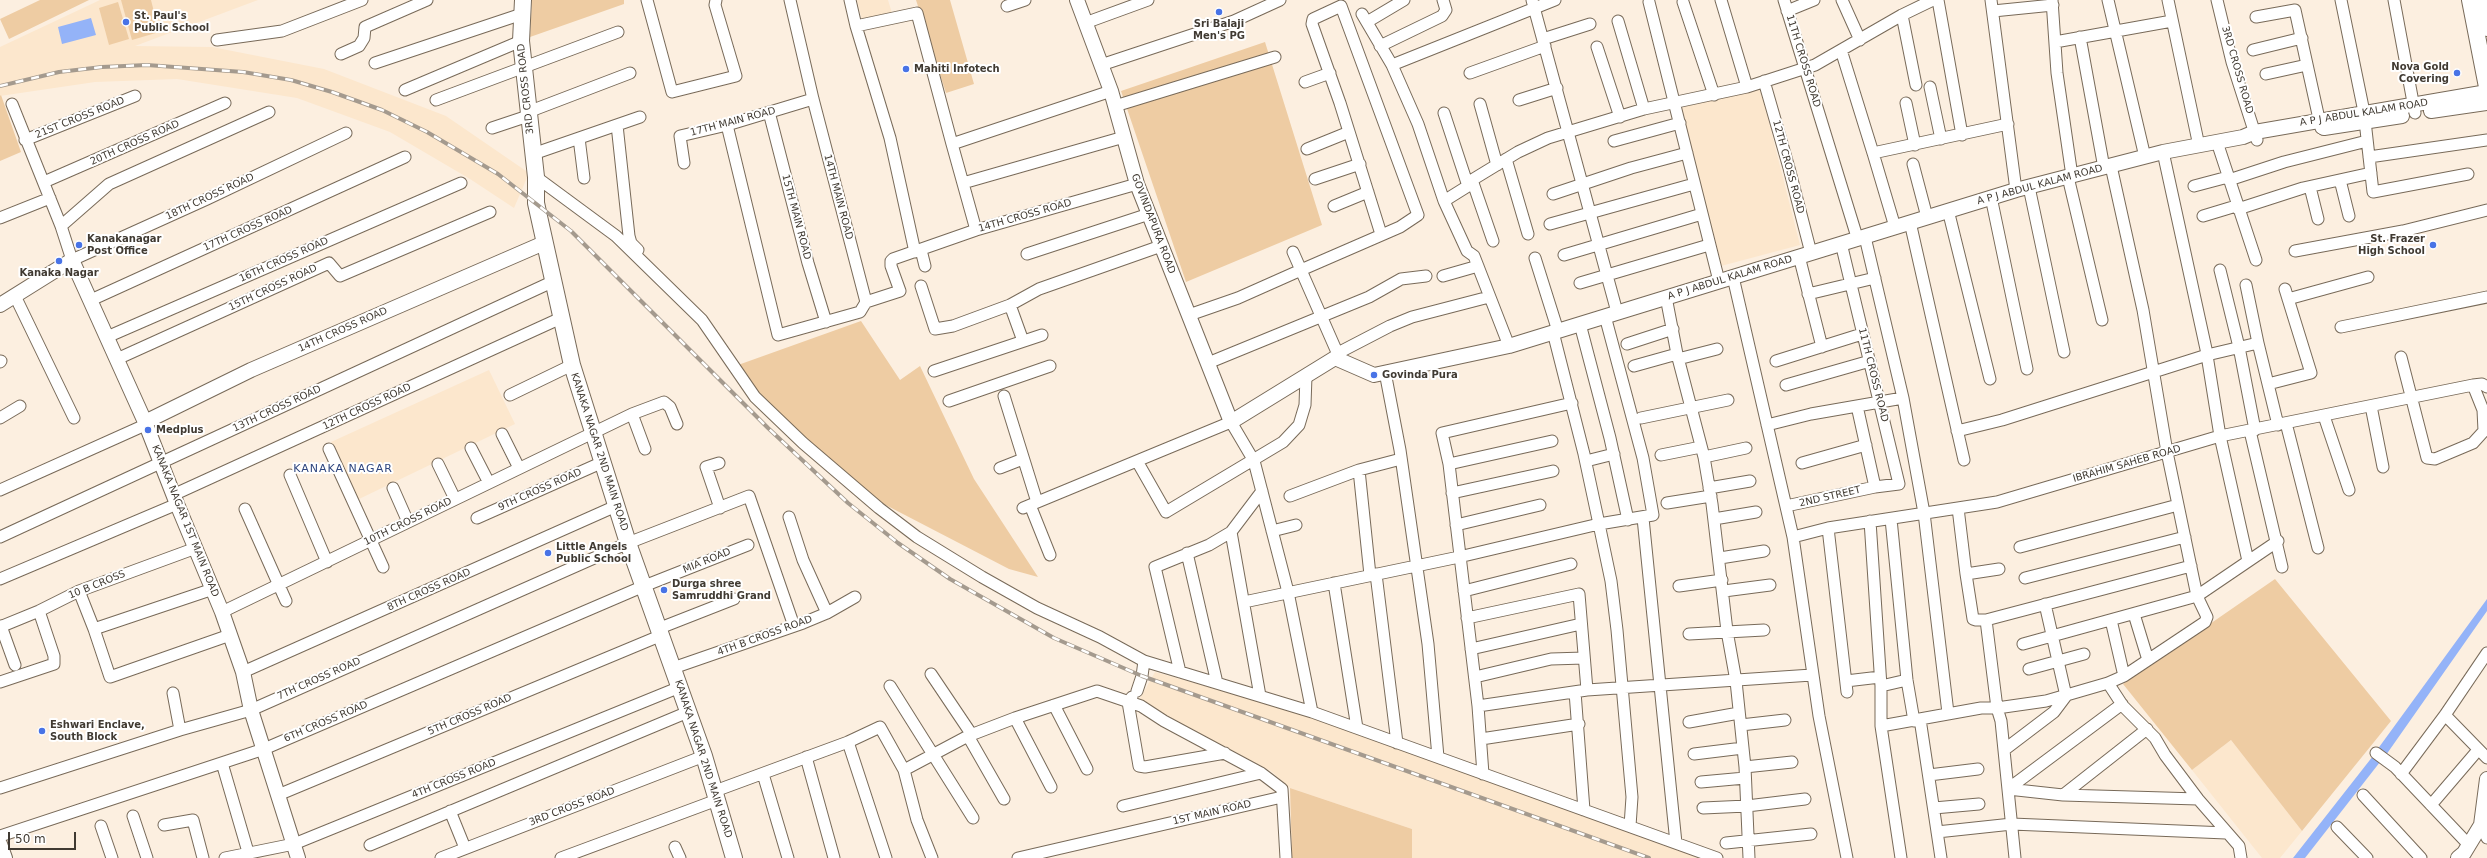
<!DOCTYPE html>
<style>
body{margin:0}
#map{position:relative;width:2487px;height:858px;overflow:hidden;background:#fcefe0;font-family:"DejaVu Sans",sans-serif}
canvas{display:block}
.scale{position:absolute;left:8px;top:832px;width:68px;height:18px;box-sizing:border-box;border:2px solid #403a32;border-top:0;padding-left:5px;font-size:12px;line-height:14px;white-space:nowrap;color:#403a32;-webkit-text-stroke:3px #fff;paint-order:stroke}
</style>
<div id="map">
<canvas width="2487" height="858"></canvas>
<div class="scale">50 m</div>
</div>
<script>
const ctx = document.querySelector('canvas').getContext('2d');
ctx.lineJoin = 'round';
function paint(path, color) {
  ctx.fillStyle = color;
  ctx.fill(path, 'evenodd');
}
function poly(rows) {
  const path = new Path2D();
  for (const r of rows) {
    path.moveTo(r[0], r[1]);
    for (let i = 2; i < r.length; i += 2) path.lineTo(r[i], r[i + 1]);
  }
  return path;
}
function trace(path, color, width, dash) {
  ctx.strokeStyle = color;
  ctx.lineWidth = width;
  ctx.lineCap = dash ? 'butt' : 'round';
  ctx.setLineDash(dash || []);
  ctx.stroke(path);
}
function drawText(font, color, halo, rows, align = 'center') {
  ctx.font = font + ' "DejaVu Sans",sans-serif';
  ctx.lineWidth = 4;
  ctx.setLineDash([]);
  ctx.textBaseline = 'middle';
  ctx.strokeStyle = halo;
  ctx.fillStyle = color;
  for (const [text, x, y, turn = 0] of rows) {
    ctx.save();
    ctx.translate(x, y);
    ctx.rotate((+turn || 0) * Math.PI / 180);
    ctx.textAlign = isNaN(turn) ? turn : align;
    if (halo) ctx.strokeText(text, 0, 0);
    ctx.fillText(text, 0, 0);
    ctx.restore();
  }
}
paint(poly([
 [100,0,258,0,135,46,212,47,324,69,446,116,529,173,514,208,470,179,390,132,297,98,177,79,95,82,0,96,0,47],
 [857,0,888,0,892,13,862,20],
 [1760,87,1800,245,1721,266,1680,108],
 [489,370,515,424,357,500,331,442],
 [1155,672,1301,713,1707,858,1412,858,1412,829,1290,788,1271,771,1138,702],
 [2231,740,2302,831,2280,858,2262,858,2192,770]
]), '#fce7cd');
paint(poly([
 [40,0,89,0,9,39,0,19],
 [121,0,151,0,159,32,132,40],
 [532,0,624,0,624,4,530,37],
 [916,0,950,0,974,84,946,93],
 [118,2,129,39,109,45,99,8],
 [1265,42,1322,225,1186,282,1121,91],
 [1,95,21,152,0,161,0,96],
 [861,321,900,380,920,366,974,479,1038,577,1009,569,876,500,767,407,738,365],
 [2275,579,2391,721,2302,831,2231,740,2192,770,2123,684],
 [1290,788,1412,829,1412,858,1292,858]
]), '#eecca3');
paint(poly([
 [91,18,96,35,62,44,58,27],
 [2487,599,2487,611,2386,755,2377,750],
 [2373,756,2380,762,2305,858,2293,858]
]), '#94b3f8');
const minor = poly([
 [647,0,672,92,736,76,715,5,716,0],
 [790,0,813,99,866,302,900,291,891,266,891,261,893,259,976,230,1137,184],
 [850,0,856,26,917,13,952,144,1111,91],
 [1532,0,1617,312],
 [1721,0,1747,87],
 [1784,0,1857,237],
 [1842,0,1860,40],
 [1938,0,1962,135],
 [1991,0,2016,190],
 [2052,0,2057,73,2072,176],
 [2108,0,2145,157],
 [2168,0,2199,146],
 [2217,0,2232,62,2257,140],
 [2341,0,2364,112,2373,192,2468,174],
 [2394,0,2415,113],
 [1649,2,1719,281],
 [1683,2,1714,95],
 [1007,6,1025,0],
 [1787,11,1814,0],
 [1993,11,2053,5],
 [1362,14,1392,65,1555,0],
 [1902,15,1916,85],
 [2256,17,2295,10,2321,128],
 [1618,21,1644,109],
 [1367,22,1404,0],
 [1085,23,1148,0],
 [856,26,890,138,915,252],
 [2080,37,2104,168],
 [1543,39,1590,24],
 [217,40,282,31,362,0],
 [2055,42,2172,21],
 [1380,46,1442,16,1446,10,1443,0],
 [1597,47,1620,117],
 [1841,50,1873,153,2008,124],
 [2253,50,2302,38],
 [341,54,359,46,364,38,365,27,427,0],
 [375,63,522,14],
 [1101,65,1234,21,1280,0],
 [1392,65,1418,124,1444,201,1467,251,1474,256,1509,346],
 [1470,73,1545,46],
 [2266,74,2307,65],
 [1764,81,1789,168,1811,253],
 [1305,82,1330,73],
 [1930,87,1941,139],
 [405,90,521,41],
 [436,100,618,32],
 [1519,100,1557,88],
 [1906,103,1915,145],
 [12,104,61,226,72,260,207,199,346,133],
 [1480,104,1497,165],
 [1115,106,1275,57],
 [528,112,630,73],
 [769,112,808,263,826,322],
 [1444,113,1468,186],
 [617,125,629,236,631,243,638,250],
 [727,125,778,335,860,312,866,302],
 [492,128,528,116],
 [579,138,584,178],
 [25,140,135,96],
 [1614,141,1680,123],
 [2217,142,2256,260],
 [952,144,976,230],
 [1307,149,1349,132],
 [2163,152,2206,349,2220,436,2248,561],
 [1873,153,1895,227],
 [533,154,640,117],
 [2369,157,2487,140],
 [1506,159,1528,234],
 [684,163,680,136,727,125,813,99],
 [1913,164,1927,217],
 [2111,166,2143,310,2167,452,2197,596,2278,541],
 [536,177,616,236,702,320,755,397,803,443,879,508,917,537,982,577,1037,608,1100,637,1144,661],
 [2068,177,2102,320],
 [1315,179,1360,164],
 [1472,180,1493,241],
 [2229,180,2284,162,2367,141],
 [2340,180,2349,216],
 [44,182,225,103],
 [963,183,1124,137],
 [2194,186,2228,177],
 [2029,187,2064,352],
 [2310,187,2318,219],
 [1553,194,1631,168,1687,153],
 [1991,197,2027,369],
 [1444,201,1468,186,1472,180,1518,152,1548,138,1644,109,1747,87,1815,65,1902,15,1933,0],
 [1334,206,1368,192],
 [2238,209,2303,188,2371,173],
 [1948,210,1990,379],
 [2203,216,2236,206],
 [0,218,50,198],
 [1910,222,1964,460],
 [1550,224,1694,184],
 [61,226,109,184,269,112],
 [1865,237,1903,398,1924,513,1948,713],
 [921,250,925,266],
 [2295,251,2403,231,2487,210],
 [1293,252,1340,359],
 [1027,254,1149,214],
 [1564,255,1702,214],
 [1799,256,1822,347],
 [1535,258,1558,331],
 [2220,270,2239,347,2255,430],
 [1443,276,1478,266],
 [1733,277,1793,537,1819,716,1847,858],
 [1580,283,1709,245],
 [2246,285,2258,343],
 [921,286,935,329,953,326,1010,305,1039,289,1161,246],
 [1808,294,1875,278],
 [15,296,74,418],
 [1666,297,1677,354,1704,457,1712,504,1727,631,1736,681,1745,767,1749,858],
 [2288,299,2368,277],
 [91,300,405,157],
 [1010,305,1023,341],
 [1189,315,1238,298,1301,270,1400,227,1418,215,1341,6,1313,19,1312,24,1340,103,1381,234],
 [1580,324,1610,438,1628,520],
 [2341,327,2487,297],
 [1553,332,1584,454,1599,524,1653,515,1643,458,1605,316],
 [107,337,461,183],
 [1627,344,1673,329],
 [1338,353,1390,326,1412,317,1489,297],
 [2401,357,2427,458,2435,459,2473,443,2484,431,2483,410,2473,385],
 [117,359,329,263,340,276,490,212],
 [1678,359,1717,349],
 [1776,361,1862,334],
 [0,362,1,361],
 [1208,363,1369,297,1401,279,1426,276],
 [1634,366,1677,354],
 [934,371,1042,335],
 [1385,372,1400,450,1428,644,1438,757],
 [2268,384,2311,373,2285,289],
 [1786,385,1870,361],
 [510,395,572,365],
 [1004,396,1037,502],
 [949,401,1050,366],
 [1857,406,1875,487],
 [2371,406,2383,467],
 [632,414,645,449],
 [2324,416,2349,490],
 [0,418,20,406],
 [1641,418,1728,400],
 [2286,423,2318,548],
 [1767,425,1811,414,1903,398],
 [1957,431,2002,420,2207,355,2258,343,2278,425],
 [2250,431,2282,567],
 [502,434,519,468],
 [471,448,489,483],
 [329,449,383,567],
 [1661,455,1701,447],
 [1704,457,1746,448],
 [1137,461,1166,512,1283,442,1299,425,1305,405,1306,376],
 [1586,461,1614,454],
 [719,463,706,467,720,508],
 [1802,463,1866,445],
 [438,464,455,499],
 [1449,464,1442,433,1572,403],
 [1000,468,1023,459],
 [1359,470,1370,575],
 [290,475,327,562],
 [393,488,408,522],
 [1709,488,1750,481],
 [0,490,145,425],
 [1452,493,1553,471],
 [173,495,561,318],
 [1290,496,1359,470,1401,459],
 [1667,503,1711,496],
 [1030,505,1050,555],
 [1786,506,1875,487,1899,484,1841,243],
 [1023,508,1231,422,1254,461,1288,592,1312,712],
 [1958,508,1966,574,1973,619,1976,620,1986,620,2191,566],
 [245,509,286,601],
 [789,517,803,560,827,613],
 [477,518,603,462],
 [1643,518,1676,843],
 [1714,519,1756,512],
 [1891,519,1907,680,1914,721],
 [1870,521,1881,686,1907,680],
 [1456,525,1540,505],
 [1828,528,1847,692],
 [1272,531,1296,525],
 [0,537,554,281],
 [1793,537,1828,528,1997,502,2220,436,2473,385,2482,384,2487,387],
 [2020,547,2178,505],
 [1187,553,1217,683],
 [1720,558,1764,551],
 [1376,574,1397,743],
 [1966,574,1999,569],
 [2025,578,2185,537],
 [0,579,177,504],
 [1334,583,1357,728],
 [1679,586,1722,580],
 [213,589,94,629,110,677,230,635],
 [79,591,94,629],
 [1464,591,1571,564],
 [1724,591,1770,585],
 [1244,602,1459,557,1599,524,1611,581,1617,630,1632,797,1630,826],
 [222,612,632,414,664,402,670,407,677,424],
 [2134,614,2148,660],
 [1467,618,1579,594,1587,690],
 [1986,620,1997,708,2046,701,2108,683,2123,706,2155,738,2165,755,2198,799,2239,846,2241,858],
 [2111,620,2124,676],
 [1,626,15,665],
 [0,627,39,611,79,591,196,548],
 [660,628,734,599],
 [1689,634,1764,630],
 [2023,644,2197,596,2207,617,2205,622,2124,676,2108,683],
 [1471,649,1581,624],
 [673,668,803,623,827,613,855,597],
 [2029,669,2084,654],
 [243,672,616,506],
 [1180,672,1155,567,1209,545,1231,532],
 [931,674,972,735],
 [1475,677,1551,659,1584,658],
 [1846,681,1880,677],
 [0,682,54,664,54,656,39,611],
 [890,686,973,818],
 [1881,686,1881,726],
 [1137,691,1142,676,1144,661,1312,712,1717,858],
 [1575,692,1584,810],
 [173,693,180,730],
 [1260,696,1231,532,1262,491],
 [1132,697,1128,702,1139,766,1145,767,1225,753],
 [1054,705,1087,769],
 [1478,706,1449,464,1552,441],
 [2445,715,2487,758],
 [1015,718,1051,787],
 [1920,719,1941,858],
 [1689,722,1739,713],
 [1741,725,1785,720],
 [968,736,1004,799],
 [1481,739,1579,724],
 [848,742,886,858],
 [2004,750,2054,712,2066,696,2045,604],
 [2376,753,2395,767,2469,845],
 [1694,754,1743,748],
 [806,757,834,858],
 [222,763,248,852],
 [1745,767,1792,762],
 [904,770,968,736,1015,718,1097,691,1141,706,1164,721,1261,773,1282,789,1286,858],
 [763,774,788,858],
 [1483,774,1478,706,1587,690,1812,675],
 [2401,774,2445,715,2487,653],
 [1929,775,1978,769],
 [1701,782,1745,778],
 [0,788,180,730,251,710,628,543,749,496,794,626],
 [2008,789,2063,795,2198,799],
 [2008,789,2122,704],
 [715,791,848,742,880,727,904,770,917,820,932,858],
 [278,795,662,635],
 [2063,795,2147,729],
 [2363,795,2421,858],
 [2431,805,2478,750],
 [1123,806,1261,773],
 [1703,808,1747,806,1805,799],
 [1934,808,1979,804],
 [450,811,465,848],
 [133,816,147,858],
 [164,825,193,820,203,858],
 [2481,825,2487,838],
 [101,826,112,858],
 [2337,827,2367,858],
 [1937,832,2012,824,2226,833],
 [0,836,264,749,644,586,748,545],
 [1726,843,1811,834],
 [370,845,688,712],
 [675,847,680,858],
 [225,858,294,844,680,687],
 [441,858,704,756],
 [561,858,717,800],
 [1018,858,1282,797],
 [1901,858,1881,726,1981,708,1997,708,2001,721,2015,858]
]);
const tertiary = poly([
 [1077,0,1111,91,1137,184,1231,422,1335,358,1374,375,1509,346,2016,190,2163,152,2243,137,2255,132,2487,92],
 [2431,111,2487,103],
 [2324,128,2402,116],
 [0,305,72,260,145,422,177,504,222,612,243,672,251,710,298,858],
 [145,422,251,370,544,243],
 [0,844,5,858],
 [2458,858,2464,853,2481,825,2487,779]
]);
const secondary = poly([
 [523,0,521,41,536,177,536,203,572,365,628,543,704,756,734,858],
 [2470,0,2487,87],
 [2482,0,2487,28]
]);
trace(minor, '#786a59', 13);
trace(tertiary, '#786a59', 16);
trace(secondary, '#786a59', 18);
trace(minor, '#fff', 11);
trace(tertiary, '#fff', 14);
trace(secondary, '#fff', 16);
const rail = poly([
 [0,86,59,72,102,67,147,65,243,72,291,80,332,92,382,110,427,132,498,174,571,231,768,428,848,503,898,543,950,579,1054,638,1142,676,1649,858]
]);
trace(rail, '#a49a8e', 4);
trace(rail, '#fff', 2.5, [8]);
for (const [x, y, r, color] of [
 [1219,12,4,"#4873e6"],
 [126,22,4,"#4873e6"],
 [906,69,4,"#4873e6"],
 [2457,73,4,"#4873e6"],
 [79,245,4,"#4873e6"],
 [2433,245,4,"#4873e6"],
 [59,261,4,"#4873e6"],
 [1374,375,4,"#4873e6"],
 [148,430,4,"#4873e6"],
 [548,553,4,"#4873e6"],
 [664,590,4,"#4873e6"],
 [42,731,4,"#4873e6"]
]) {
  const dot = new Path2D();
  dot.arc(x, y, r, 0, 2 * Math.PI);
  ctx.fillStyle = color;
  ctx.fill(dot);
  trace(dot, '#fff', 1.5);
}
drawText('bold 10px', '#403a32', '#fff', [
 ["St. Paul's",134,16],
 ["Public School",134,28],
 ["Sri Balaji",1219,24,"center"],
 ["Men's PG",1219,36,"center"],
 ["Nova Gold",2449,67,"right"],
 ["Covering",2449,79,"right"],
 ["Mahiti Infotech",914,69],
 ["Kanakanagar",87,239],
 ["Post Office",87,251],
 ["St. Frazer",2425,239,"right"],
 ["High School",2425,251,"right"],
 ["Kanaka Nagar",59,273,"center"],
 ["Govinda Pura",1382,375],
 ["Medplus",156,430],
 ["Little Angels",556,547],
 ["Public School",556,559],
 ["Durga shree",672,584],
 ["Samruddhi Grand",672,596],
 ["Eshwari Enclave,",50,725],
 ["South Block",50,737]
], 'left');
drawText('10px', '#403a32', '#fff', [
 ["11TH CROSS ROAD",1803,61,73],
 ["3RD CROSS ROAD",2237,70,74],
 ["3RD CROSS ROAD",526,89,-96],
 ["A P J ABDUL KALAM ROAD",2364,113,-9],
 ["21ST CROSS ROAD",80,118,-22],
 ["17TH MAIN ROAD",733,122,-15],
 ["20TH CROSS ROAD",135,143,-24],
 ["12TH CROSS ROAD",1788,167,75],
 ["A P J ABDUL KALAM ROAD",2040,185,-15],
 ["18TH CROSS ROAD",210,197,-25],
 ["14TH MAIN ROAD",838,197,75],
 ["14TH CROSS ROAD",1025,216,-16],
 ["15TH MAIN ROAD",796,217,75],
 ["GOVINDAPURA ROAD",1153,224,69],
 ["17TH CROSS ROAD",248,229,-24],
 ["16TH CROSS ROAD",284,260,-24],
 ["A P J ABDUL KALAM ROAD",1730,278,-17],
 ["15TH CROSS ROAD",273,288,-25],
 ["14TH CROSS ROAD",343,330,-24],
 ["11TH CROSS ROAD",1873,375,76],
 ["12TH CROSS ROAD",367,407,-25],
 ["13TH CROSS ROAD",277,409,-25],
 ["KANAKA NAGAR 2ND MAIN ROAD",599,452,72],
 ["IBRAHIM SAHEB ROAD",2127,464,-16],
 ["9TH CROSS ROAD",540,490,-24],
 ["2ND STREET",1830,497,-13],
 ["KANAKA NAGAR 1ST MAIN ROAD",185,521,68],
 ["10TH CROSS ROAD",408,522,-26],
 ["MIA ROAD",707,561,-22],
 ["10 B CROSS",97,585,-22],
 ["8TH CROSS ROAD",429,590,-24],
 ["4TH B CROSS ROAD",765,636,-20],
 ["7TH CROSS ROAD",319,679,-24],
 ["5TH CROSS ROAD",470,715,-23],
 ["6TH CROSS ROAD",326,722,-23],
 ["KANAKA NAGAR 2ND MAIN ROAD",703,759,72],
 ["4TH CROSS ROAD",454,779,-22],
 ["3RD CROSS ROAD",572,807,-21],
 ["1ST MAIN ROAD",1212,813,-13]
]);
ctx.letterSpacing = '1px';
drawText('11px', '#2e457e', '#fff', [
 ["KANAKA NAGAR",343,469]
]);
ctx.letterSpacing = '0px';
</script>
